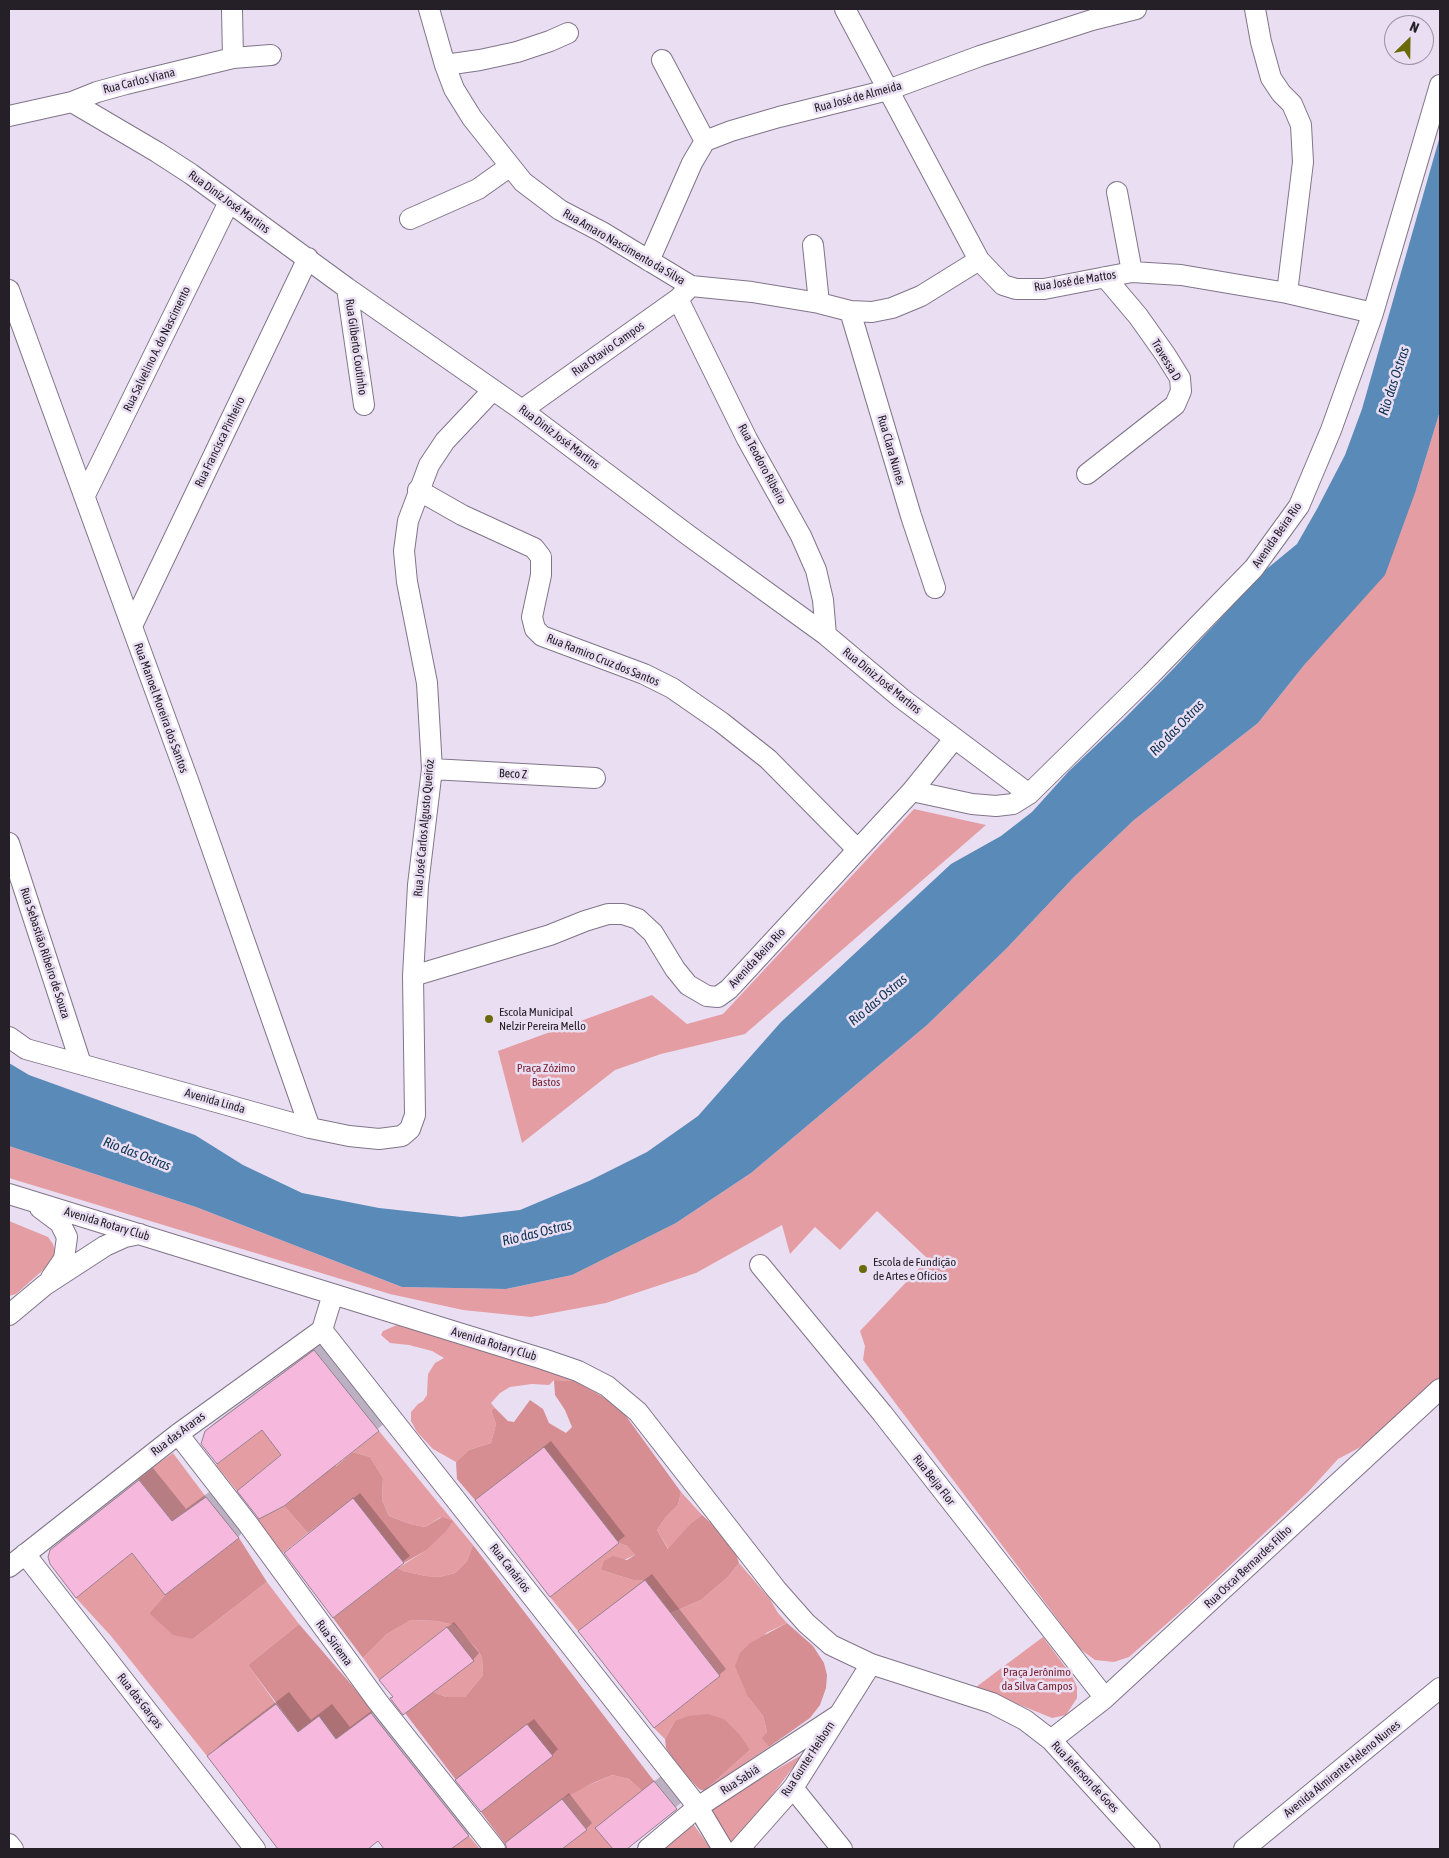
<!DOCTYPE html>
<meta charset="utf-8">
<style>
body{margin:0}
#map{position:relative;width:1449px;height:1858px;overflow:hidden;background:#eadef3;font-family:"Asap Condensed",sans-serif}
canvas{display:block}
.frame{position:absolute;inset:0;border:10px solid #252028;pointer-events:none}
.north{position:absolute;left:1384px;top:15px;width:50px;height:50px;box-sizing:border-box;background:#eadef3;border:1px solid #9b92a2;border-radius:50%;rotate:23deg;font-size:14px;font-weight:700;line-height:20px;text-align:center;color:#252028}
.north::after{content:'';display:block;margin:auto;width:18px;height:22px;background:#6b6a08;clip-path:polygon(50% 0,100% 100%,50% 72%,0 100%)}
</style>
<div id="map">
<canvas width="1449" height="1858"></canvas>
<div class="frame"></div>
<div class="north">N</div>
</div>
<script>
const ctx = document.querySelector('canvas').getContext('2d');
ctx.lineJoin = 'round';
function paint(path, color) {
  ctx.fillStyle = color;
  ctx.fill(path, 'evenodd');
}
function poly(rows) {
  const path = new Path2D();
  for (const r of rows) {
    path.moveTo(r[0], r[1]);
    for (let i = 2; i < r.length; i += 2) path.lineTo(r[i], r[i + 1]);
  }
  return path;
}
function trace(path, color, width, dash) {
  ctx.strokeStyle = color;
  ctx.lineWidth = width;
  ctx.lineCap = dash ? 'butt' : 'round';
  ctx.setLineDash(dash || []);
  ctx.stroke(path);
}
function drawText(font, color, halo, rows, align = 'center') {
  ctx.font = font + ' "Asap Condensed",sans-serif';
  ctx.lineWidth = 5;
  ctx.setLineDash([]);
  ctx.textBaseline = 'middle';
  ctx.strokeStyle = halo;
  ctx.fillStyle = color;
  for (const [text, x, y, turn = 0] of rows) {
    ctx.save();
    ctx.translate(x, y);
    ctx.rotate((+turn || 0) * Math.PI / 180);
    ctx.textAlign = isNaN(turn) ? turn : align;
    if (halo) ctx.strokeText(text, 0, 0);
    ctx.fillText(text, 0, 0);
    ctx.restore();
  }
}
paint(poly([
 [1440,411,1440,1381,1372,1441,1338,1459,1308,1492,1189,1604,1129,1657,1114,1662,1095,1660,1080,1649,863,1360,865,1346,860,1331,928,1259,877,1211,840,1250,815,1227,790,1254,782,1225,696,1273,606,1303,531,1317,463,1310,390,1294,9,1178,9,1146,196,1207,402,1287,506,1289,572,1275,676,1223,751,1173,927,1025,1006,949,1074,877,1134,820,1258,723,1305,664,1416,490],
 [914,809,986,825,745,1034,661,1054,615,1070,522,1143,498,1051,652,995,687,1024,723,1014],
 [9,1221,48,1237,53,1244,55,1251,51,1263,16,1294,9,1296],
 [397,1325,548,1370,576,1381,554,1380,549,1385,532,1384,510,1387,500,1393,491,1403,495,1408,491,1410,496,1424,491,1443,469,1450,456,1462,433,1449,417,1432,411,1421,411,1412,418,1404,423,1401,427,1395,428,1374,435,1363,444,1358,432,1351,409,1345,390,1343,381,1335,383,1331],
 [262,1430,281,1455,237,1491,216,1465],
 [379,1431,473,1545,467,1561,455,1573,439,1577,426,1576,403,1571,398,1568,425,1551,441,1517,425,1527,410,1524,389,1516,382,1500,383,1478,370,1457,353,1452],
 [173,1453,206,1497,172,1521,138,1478],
 [681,1492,702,1515,691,1523,669,1550,657,1530,665,1518,678,1505],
 [284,1506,308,1533,283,1553,248,1524],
 [619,1543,627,1546,635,1555,601,1570,633,1580,645,1580,578,1631,550,1597],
 [132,1553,165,1595,149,1613,193,1639,267,1582,299,1624,248,1665,276,1704,207,1756,111,1636,76,1598],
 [739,1563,770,1599,778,1613,787,1623,766,1633,748,1697,763,1716,767,1732,763,1738,769,1747,704,1791,750,1750,675,1721,665,1739,654,1728,720,1676,671,1613,701,1600,728,1577],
 [411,1620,437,1621,454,1625,476,1648,482,1657,483,1675,465,1697,446,1697,433,1692,473,1661,447,1627,379,1680,363,1658,387,1634],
 [1043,1637,1072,1676,1077,1687,1077,1698,1066,1715,1052,1718,976,1687],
 [803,1754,732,1849,707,1810],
 [612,1775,629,1779,642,1791,596,1828,613,1849,562,1849,587,1830,562,1799,573,1792],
 [691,1821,711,1849,658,1849],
 [469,1836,480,1849,451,1849]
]), '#e49ea3');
paint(poly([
 [554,1380,576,1381,603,1397,623,1412,681,1492,678,1505,665,1518,657,1530,668,1549,691,1523,702,1515,717,1529,735,1551,739,1563,728,1577,701,1600,671,1613,645,1580,633,1580,601,1570,604,1561,613,1556,627,1560,635,1555,627,1546,619,1543,544,1447,475,1500,457,1479,456,1462,469,1450,491,1443,496,1424,491,1410,495,1408,508,1421,514,1422,530,1400,543,1409,549,1423,566,1433,572,1427,565,1410,555,1395],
 [309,1433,336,1466,353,1452,370,1457,383,1478,382,1500,389,1516,410,1524,425,1527,442,1517,453,1521,446,1531,425,1551,404,1563,353,1499,308,1533,284,1506,323,1475,297,1443],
 [239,1538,267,1582,193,1639,173,1635,149,1613,165,1595],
 [473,1545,654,1781,642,1791,629,1779,612,1775,593,1783,562,1799,505,1844,481,1812,552,1756,456,1780,405,1713,433,1692,446,1697,465,1697,483,1675,482,1657,476,1648,454,1625,437,1621,411,1620,387,1634,363,1658,333,1618,398,1568,403,1571,426,1576,439,1577,455,1573,467,1561],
 [787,1623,813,1646,824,1663,827,1675,826,1688,820,1705,810,1718,769,1747,762,1738,767,1732,763,1716,748,1697,735,1666,740,1653,750,1643],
 [299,1624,374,1711,336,1739,319,1716,298,1732,248,1665],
 [708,1714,724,1719,740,1735,750,1750,704,1791,699,1789,680,1769,666,1748,665,1739,675,1721,688,1716]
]), '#d68e93');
paint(poly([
 [1440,136,1440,411,1416,490,1385,575,1305,664,1258,723,1134,820,1074,877,1006,949,927,1025,751,1173,676,1223,572,1275,506,1289,402,1287,196,1207,9,1146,9,1063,29,1075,195,1135,243,1165,302,1193,379,1208,461,1217,520,1210,589,1181,647,1152,698,1116,781,1022,951,864,1001,836,1032,812,1069,771,1125,718,1175,667,1230,608,1252,581,1297,544,1317,509,1345,455,1362,409]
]), '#598ab8');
paint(poly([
 [321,1344,385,1423,283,1505,282,1454,263,1428,206,1431,213,1424],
 [551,1441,625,1536,550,1595,476,1500],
 [153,1468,186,1509,220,1484,251,1524,238,1537,132,1551,51,1550,65,1537],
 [360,1493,410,1556,334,1616,285,1553],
 [652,1574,726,1669,719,1675,586,1625],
 [454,1622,479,1653,473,1660,394,1697,381,1680],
 [289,1692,311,1720,332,1704,350,1727,385,1701,481,1822,468,1835,449,1849,385,1849,378,1840,366,1849,280,1849,209,1756,222,1743],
 [534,1719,558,1749,552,1755,463,1774],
 [661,1776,682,1802,625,1849,614,1849,597,1828],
 [569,1793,592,1823,586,1829,560,1849,511,1849,507,1844,513,1837]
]), '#0003');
const building = poly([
 [314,1350,379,1431,284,1506,259,1519,237,1491,281,1455,262,1430,217,1464,201,1444,205,1431,314,1350],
 [544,1447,619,1543,550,1597,475,1500,544,1447],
 [139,1480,172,1521,206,1497,239,1538,165,1595,132,1553,76,1598,50,1564,48,1557,50,1550,139,1480],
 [353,1498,404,1563,333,1618,284,1553,353,1498],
 [645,1580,720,1676,654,1728,578,1631,645,1580],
 [447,1627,474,1661,403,1715,390,1698,393,1697,379,1680,447,1627],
 [276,1704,298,1732,319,1716,336,1739,371,1713,469,1836,451,1849,384,1849,378,1841,368,1849,278,1849,207,1756,276,1704],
 [527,1724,553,1756,481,1812,455,1780,527,1724],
 [654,1781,677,1809,627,1849,613,1849,595,1828,654,1781],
 [562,1799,587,1830,562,1849,507,1849,505,1843,562,1799]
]);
paint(building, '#f7b8dd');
trace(building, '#95808c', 1);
const minor = poly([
 [232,9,233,58],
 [429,9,445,65,454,89,472,118,523,182,560,210,602,232,691,286,752,292,819,303,850,311,872,312,892,308,921,296,979,260],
 [845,9,979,260,1003,285,1016,289,1044,289,1132,272,1181,275,1287,293,1373,313],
 [1255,9,1261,42,1271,78,1281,93,1292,104,1301,125,1303,162,1287,293],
 [662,60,705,141],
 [445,65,480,60,517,52,550,41,568,33],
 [72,102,157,152,191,174,347,288,522,410,688,535,826,635,901,698,1029,794],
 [9,116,72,102,97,92,126,84,233,58,271,55],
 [1117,192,1132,272],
 [410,219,478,189,509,167],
 [813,245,819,303],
 [649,261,692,163,705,141,731,131,779,117,888,90,980,56,1092,20,1136,9],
 [347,288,364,405],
 [9,290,189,783,310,1128],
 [678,299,747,439,801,536,816,570,823,600,826,635],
 [850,311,911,516,935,588],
 [522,410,678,299,687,290],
 [1087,474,1175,405,1181,391,1180,378,1165,354,1138,316,1105,277],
 [418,490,462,515,534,548,541,557,541,575,532,617,535,629,542,636,644,674,672,688,721,722,768,759,857,849],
 [85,495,229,202],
 [132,626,308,258],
 [432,769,595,778],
 [912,791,954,739],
 [9,843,81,1064],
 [413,976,550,935,585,921,608,914,623,914,638,919,653,933,675,969,688,985,707,996,718,997,729,989,912,791,972,804,996,806,1013,804,1029,794,1151,674,1254,568,1299,506,1331,430,1373,313,1440,85],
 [9,1037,26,1049,310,1128,349,1136,379,1139,402,1136,410,1129,415,1115,413,976,418,885,432,769,427,683,407,582,404,551,408,521,429,465,445,441,493,390],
 [9,1194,543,1359,578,1371,607,1386,638,1412,776,1589,806,1623,831,1645,871,1664,992,1703,1025,1720,1051,1740,1150,1849],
 [40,1208,60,1223,67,1237,64,1259,51,1278],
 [760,1265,882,1413,1105,1698],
 [9,1315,45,1285,105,1246,125,1237,140,1234],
 [322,1330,698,1807,723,1849],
 [178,1434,248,1524,378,1702,495,1849],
 [25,1554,255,1849],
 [9,1567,178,1434,322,1330,333,1294],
 [1051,1740,1105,1698,1440,1389],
 [793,1788,842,1849],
 [9,1844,13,1849],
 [648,1849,698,1807,837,1716],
 [739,1849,793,1788,871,1664],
 [1244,1849,1440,1688]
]);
trace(minor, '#817589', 22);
trace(minor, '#fff', 20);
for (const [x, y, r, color] of [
 [489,1019,5,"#6b6a08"],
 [863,1269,5,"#6b6a08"]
]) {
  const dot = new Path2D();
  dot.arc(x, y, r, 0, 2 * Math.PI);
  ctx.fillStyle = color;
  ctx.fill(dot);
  trace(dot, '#eadef3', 2);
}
drawText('12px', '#252028', '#eadef3', [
 ["Rua Carlos Viana",139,81,-14],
 ["Rua José de Almeida",858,97,-15],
 ["Rua Diniz José Martins",229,202,36],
 ["Rua Amaro Nascimento da Silva",624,247,30],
 ["Rua José de Mattos",1075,281,-9],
 ["Rua Gilberto Coutinho",356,347,82],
 ["Rua Salvelino A. do Nascimento",157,349,-64],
 ["Rua Otavio Campos",608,349,-35],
 ["Travessa D",1166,360,59],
 ["Rua Diniz José Martins",559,437,37],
 ["Rua Francisca Pinheiro",220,442,-64],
 ["Rua Clara Nunes",891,450,74],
 ["Rua Teodoro Ribeiro",762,464,62],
 ["Avenida Beira Rio",1277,535,-55],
 ["Rua Ramiro Cruz dos Santos",603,660,22],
 ["Rua Diniz José Martins",882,681,39],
 ["Rua Manoel Moreira dos Santos",161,708,70],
 ["Beco Z",513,774,3],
 ["Rua José Carlos Algusto Queiróz",424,828,-85],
 ["Rua Sebastião Ribeiro de Souza",45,953,72],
 ["Avenida Beira Rio",757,958,-47],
 ["Avenida Linda",215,1101,16],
 ["Avenida Rotary Club",107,1224,17],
 ["Avenida Rotary Club",494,1344,17],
 ["Rua das Araras",178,1434,-37],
 ["Rua Beija Flor",934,1480,52],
 ["Rua Oscar Bernardes Filho",1248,1567,-43],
 ["Rua Canários",510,1568,52],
 ["Rua Siriema",334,1643,54],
 ["Rua das Garças",140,1701,52],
 ["Rua Gunter Heiborn",808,1759,-57],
 ["Avenida Almirante Heleno Nunes",1342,1769,-39],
 ["Rua Jeferson de Goes",1085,1777,47],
 ["Rua Sabiá",740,1780,-33]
]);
drawText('12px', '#252028', '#eadef3', [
 ["Escola Municipal",499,1012],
 ["Nelzir Pereira Mello",499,1026],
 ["Escola de Fundição",873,1262],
 ["de Artes e Ofícios",873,1276]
], 'left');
drawText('12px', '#7a2533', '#eadef3', [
 ["Praça Zózimo",546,1068],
 ["Bastos",546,1082],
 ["Praça Jerônimo",1037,1672],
 ["da Silva Campos",1037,1686]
]);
drawText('italic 14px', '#0d3352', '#eadef3', [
 ["Rio das Ostras",1394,381,-72],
 ["Rio das Ostras",1177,728,-46],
 ["Rio das Ostras",878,1000,-40],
 ["Rio das Ostras",137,1154,21],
 ["Rio das Ostras",537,1233,-14]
]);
</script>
